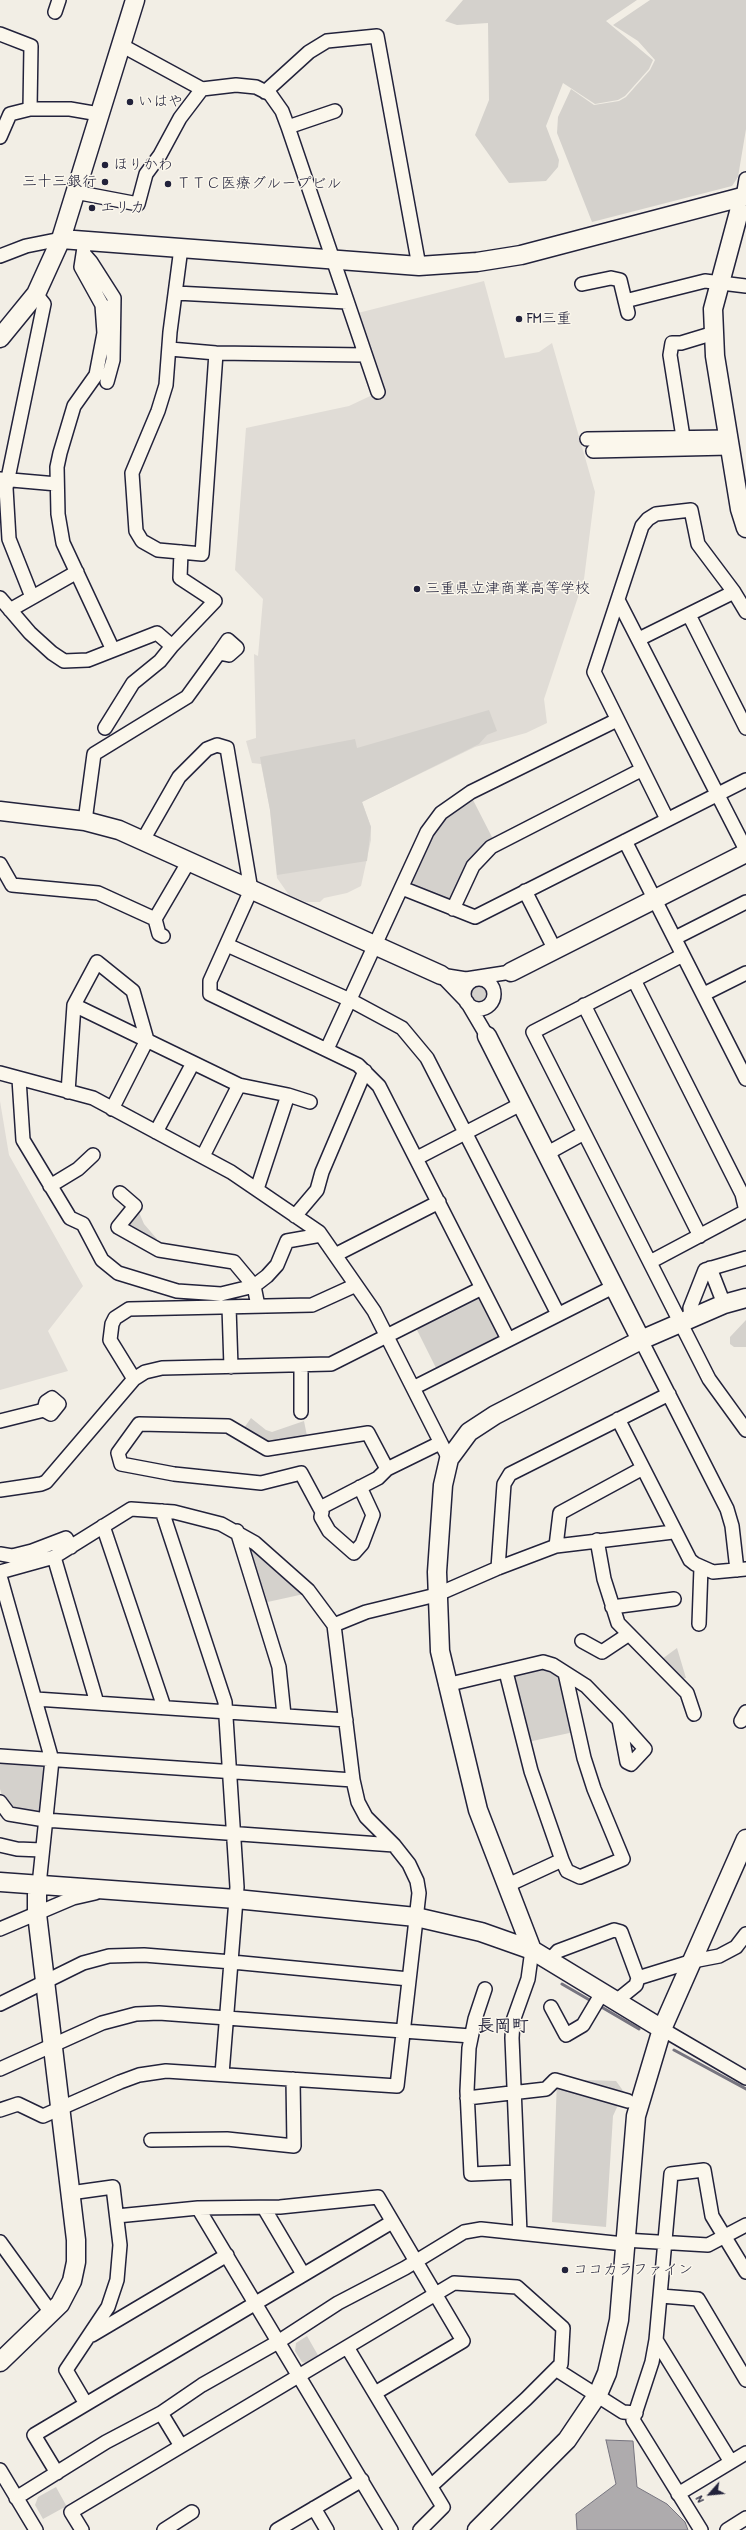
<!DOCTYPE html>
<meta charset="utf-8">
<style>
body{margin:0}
#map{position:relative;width:746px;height:2530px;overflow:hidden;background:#f2eee5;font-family:"Patrick Hand",sans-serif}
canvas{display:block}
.north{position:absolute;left:690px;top:2474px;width:40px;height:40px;-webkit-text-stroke:3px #fbf7ec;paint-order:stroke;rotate:243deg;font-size:11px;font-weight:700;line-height:16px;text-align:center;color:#22223b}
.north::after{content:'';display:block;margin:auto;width:14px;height:18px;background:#22223b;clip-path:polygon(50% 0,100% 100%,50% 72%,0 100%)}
</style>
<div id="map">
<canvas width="746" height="2530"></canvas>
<div class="north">N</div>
</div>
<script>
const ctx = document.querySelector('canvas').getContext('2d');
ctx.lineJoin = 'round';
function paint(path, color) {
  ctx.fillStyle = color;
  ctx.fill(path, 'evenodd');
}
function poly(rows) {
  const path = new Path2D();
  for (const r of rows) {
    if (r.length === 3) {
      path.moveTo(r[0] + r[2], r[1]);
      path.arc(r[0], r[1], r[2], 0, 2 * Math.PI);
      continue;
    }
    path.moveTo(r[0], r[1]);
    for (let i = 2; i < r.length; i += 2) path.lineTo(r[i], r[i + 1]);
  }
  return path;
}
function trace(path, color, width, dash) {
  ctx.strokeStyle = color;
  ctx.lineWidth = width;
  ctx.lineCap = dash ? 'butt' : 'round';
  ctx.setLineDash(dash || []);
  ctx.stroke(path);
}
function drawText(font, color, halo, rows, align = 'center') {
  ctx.font = font + ' "Patrick Hand","Klee One",sans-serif';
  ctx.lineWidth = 3;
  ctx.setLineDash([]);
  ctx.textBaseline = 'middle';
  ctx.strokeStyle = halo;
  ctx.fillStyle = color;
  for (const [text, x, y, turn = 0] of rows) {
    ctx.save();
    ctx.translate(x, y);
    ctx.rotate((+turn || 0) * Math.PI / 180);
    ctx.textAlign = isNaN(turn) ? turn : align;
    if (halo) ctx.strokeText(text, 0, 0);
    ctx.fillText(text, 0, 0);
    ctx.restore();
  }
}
paint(poly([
 [484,281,505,358,539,352,552,343,595,492,584,579,544,699,547,723,526,733,475,747,362,802,371,827,371,840,361,886,347,893,324,898,320,902,306,902,289,895,277,878,270,810,261,764,252,763,246,741,256,738,254,654,258,656,263,599,235,570,246,428,349,406,383,390,358,313],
 [0,1101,9,1155,83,1286,48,1331,68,1371,0,1390]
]), '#e0dcd6');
paint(poly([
 [463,0,637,0,606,21,653,60,649,69,625,96,618,100,595,104,563,83,546,126,559,160,558,167,546,181,509,183,475,135,489,100,488,23,457,25,445,21],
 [650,0,746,0,746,129,738,177,732,186,592,222,557,133,558,117,571,89,594,105,619,101,626,97,650,70,655,60,638,41,613,25],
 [489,710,497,731,487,735,479,744,362,802,371,827,367,861,277,875,270,810,260,757,355,739,357,748],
 [472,798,493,839,450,899,448,900,416,888,412,881,412,875,433,829,440,821],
 [479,993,8],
 [138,1210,144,1224,157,1239,154,1241,126,1225],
 [475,1298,481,1299,499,1334,498,1338,437,1370,416,1328],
 [746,1320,746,1347,734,1347,730,1344,730,1337],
 [251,1418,266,1430,272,1432,304,1421,307,1436,266,1443,244,1428],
 [250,1545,304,1594,263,1603,246,1549],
 [677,1648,686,1678,680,1679,662,1659],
 [544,1667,555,1672,561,1682,574,1732,528,1742,514,1679,515,1675],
 [0,1760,42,1763,46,1766,42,1812,37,1815,17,1813,3,1799,0,1789],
 [557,2079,616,2081,624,2092,613,2116,606,2227,552,2222],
 [307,2336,319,2357,309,2364,302,2362,295,2351,296,2343],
 [56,2487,67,2507,64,2510,63,2508,43,2519,35,2505,38,2497]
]), '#d4d1cc');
const water = poly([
 [606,2440,633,2441,637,2487,667,2504,685,2522,688,2530,577,2530,576,2514,616,2484,606,2440]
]);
paint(water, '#aeabad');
trace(water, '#76747f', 1);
trace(poly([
 [562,1984,593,2002],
 [598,2005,639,2029],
 [674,2050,746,2089]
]), '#76747f', 3);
const street = poly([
 [55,12,59,0],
 [0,34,31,46,30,109,10,114,0,137],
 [121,45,202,89,236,85,256,87,270,94,282,111,288,127,378,392],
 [265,92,309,52,327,41,377,36,419,266],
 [30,109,70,109,99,114],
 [288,127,335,111],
 [75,192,138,204,146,174,160,155,180,118,202,89],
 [743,197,746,179],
 [85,241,81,267,102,305,104,333,96,375,74,406,60,453,57,467,58,514,63,543,113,650],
 [181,248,170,332,166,385,158,411,132,473,136,531,142,541,158,550,202,554,216,353],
 [84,254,91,262,114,298,113,360,107,382],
 [0,256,26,246,61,239],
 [582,284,611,278,620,280,628,313],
 [176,293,347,302],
 [625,301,705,281,746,286],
 [170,349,216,353,365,355],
 [683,437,670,355,672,343,681,343,714,333],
 [587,439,728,437],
 [593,451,730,448],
 [0,479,57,484],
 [32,597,9,539,6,488,44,304,36,294],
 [0,598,30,633,52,653,64,661,88,660,157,633,172,646,215,601,180,578,181,552],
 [618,600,746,850],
 [10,610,77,572],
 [689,615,746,728],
 [639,639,734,592],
 [105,728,133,683,160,661,172,646],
 [667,819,594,672,642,526,648,519,656,514,691,510,698,544,734,592,746,612],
 [85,821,94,754,187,697,219,653,228,640,237,648,229,655,219,653],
 [143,840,179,777,207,749,217,745,227,748,251,890,210,981,210,994,358,1065,379,1086,508,1339],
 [625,841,746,1079],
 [0,864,12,885,98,893,155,919,189,861],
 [402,888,475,917,746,780],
 [525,891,555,950],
 [453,909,473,866,491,847,641,770],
 [155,919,159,934,163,936],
 [675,938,746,902],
 [227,945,350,1000,402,1028,427,1058,558,1314],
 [683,955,533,1032,709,1379,746,1430],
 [441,975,467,1002,487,1036],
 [441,975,466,979,511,972],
 [479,994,15],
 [634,980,742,1194,746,1211,650,1262],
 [704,994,746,973],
 [74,1005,239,1085,288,1095,257,1189],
 [584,1005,700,1236],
 [327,1049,427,832,441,813,471,792,617,720],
 [0,1073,93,1098,231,1172,319,1232,374,1311,449,1459],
 [19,1079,23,1140,70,1218,83,1224,102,1260,118,1273,177,1291,221,1294,254,1286,267,1276,277,1265,287,1241,321,1235],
 [68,1092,74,1005,97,962,133,991,147,1040,112,1109],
 [288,1095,310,1102],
 [156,1132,193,1063],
 [546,1154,584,1133],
 [203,1156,239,1085],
 [417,1158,521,1104],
 [50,1186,78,1169,93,1155],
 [120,1193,135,1206,118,1227,159,1250,234,1262,254,1286,258,1306],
 [295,1216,317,1190,322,1172,365,1071],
 [335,1255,439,1202],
 [710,1268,724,1304],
 [229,1307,231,1367],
 [691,1319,690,1308,705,1270,746,1258],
 [641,1340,727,1509,732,1526,737,1570],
 [134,1379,110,1340,112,1324,115,1318,129,1309,312,1305,356,1285],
 [413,1388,613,1287],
 [301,1412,301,1367],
 [618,1419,690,1560,695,1564,713,1572,746,1569],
 [0,1421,44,1410,51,1414,59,1404,52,1398,46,1402,44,1410],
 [360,1487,373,1515,362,1544,354,1553,329,1531,321,1517,322,1512,301,1473,261,1483,174,1474,121,1464,118,1453,139,1424,228,1426,267,1449,368,1433,387,1469],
 [0,1490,41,1484,46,1482,134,1379,145,1372,162,1368,331,1364,482,1288],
 [320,1508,378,1478,387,1469,440,1443],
 [162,1511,225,1702,237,1887,222,2074],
 [103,1526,164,1707],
 [237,1531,279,1667,284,1715],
 [597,1540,604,1579,618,1623,687,1693,694,1714],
 [556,1546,560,1513,643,1468],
 [0,1554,12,1556,32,1551,66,1538,71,1547],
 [54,1557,97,1703],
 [498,1568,504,1484,510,1474,669,1394],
 [0,1572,54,1557,131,1509,174,1512,221,1524,255,1543,308,1590,334,1625,353,1780,358,1802,366,1817,394,1845,409,1864,417,1881,419,1893,397,2086,166,2071,139,2075,120,2082,43,2116,18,2104,0,2110],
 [0,1576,52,1760,39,1885],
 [612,1607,674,1599],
 [699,1624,701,1567],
 [334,1625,366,1612,436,1595,498,1568,556,1546,673,1532],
 [582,1641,602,1652,629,1634],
 [506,1672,531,1771,562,1860],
 [446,1685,543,1662,553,1665,586,1686,619,1720,627,1762,631,1764,645,1749,619,1720],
 [36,1699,346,1720],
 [741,1721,746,1712],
 [0,1756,353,1780],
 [0,1802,9,1814,45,1820,394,1845],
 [0,1845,17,1849,42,1850],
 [508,1885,562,1860,567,1871,580,1877,623,1859,594,1789,584,1758,565,1673],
 [0,1929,73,1898,95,1893],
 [548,1962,558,1951,614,1930,621,1932,638,1978],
 [485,1989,475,2019,469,2048,467,2091,471,2174,517,2172],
 [615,2002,636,1985,638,1978,693,1961,719,1956,736,1947,746,1934],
 [0,2004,83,1963,109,1956,144,1955,232,1962,409,1979],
 [551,2007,566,2035,583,2025,602,1993],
 [662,2029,746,2078],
 [0,2069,102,2023,136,2014,159,2013,471,2036],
 [467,2098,546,2089,555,2080,628,2101],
 [151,2140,227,2139,294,2146,293,2079],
 [70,2193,113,2187,120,2245,117,2280,108,2307,66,2370,86,2404],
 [264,2208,303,2274],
 [117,2216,198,2208],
 [520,2233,512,2038,513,2021,528,1979,532,1950],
 [624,2240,708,2245,746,2225],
 [0,2242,52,2314],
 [661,2296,698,2299,746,2380],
 [92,2335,227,2255],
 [656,2340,731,2462],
 [347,2347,443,2507,420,2530],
 [557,2370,623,2412,636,2413],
 [375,2393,463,2341,378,2197,280,2207,198,2208,391,2530],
 [161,2413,181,2446],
 [0,2470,36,2530],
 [57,2473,34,2435,392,2222],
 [678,2494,746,2453],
 [16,2498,106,2442,161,2413,202,2385,278,2342,338,2303,405,2268,464,2232,481,2229,624,2244],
 [314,2508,327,2530],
 [82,2530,71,2512,454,2283,517,2287,563,2328,561,2364,526,2399,431,2486],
 [164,2530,192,2512],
 [277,2530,362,2480],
 [701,2530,633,2420,652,2362,656,2340,671,2174,704,2170,712,2216,746,2272],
 [727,2530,746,2518]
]);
const secondary = poly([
 [743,197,713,309,715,356,740,509,746,528],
 [61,239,419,266,477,262,521,255,746,196],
 [0,338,36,294,61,239,135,0],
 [0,811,85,821,119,830,441,975],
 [511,972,746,853],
 [487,1036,641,1340],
 [0,1882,236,1899,416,1917,481,1932,532,1950,662,2029],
 [532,1950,478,1810,440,1651,437,1572,443,1485,449,1459,469,1432,495,1415,641,1340,724,1304,746,1298],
 [0,2362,60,2304,72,2281,76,2262,76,2240,37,1914,37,1885],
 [477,2530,567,2440,598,2394,607,2373,619,2320,636,2116,662,2029,746,1839]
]);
trace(street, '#22223b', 16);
trace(secondary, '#22223b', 21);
trace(street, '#fbf7ec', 13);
trace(secondary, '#fbf7ec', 18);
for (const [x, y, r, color] of [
 [130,102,4,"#22223b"],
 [105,165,4,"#22223b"],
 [105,182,4,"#22223b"],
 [168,184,4,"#22223b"],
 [92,208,4,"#22223b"],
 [519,319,4,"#22223b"],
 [417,589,4,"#22223b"],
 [565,2270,4,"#22223b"]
]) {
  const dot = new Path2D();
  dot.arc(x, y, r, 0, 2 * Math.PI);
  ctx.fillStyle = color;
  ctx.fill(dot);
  trace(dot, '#fbf7ec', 1.5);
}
drawText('15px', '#22223b', '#fbf7ec', [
 ["いはや",138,102],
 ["ほりかわ",113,165],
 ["三十三銀行",97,182,"right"],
 ["ＴＴＣ医療グループビル",176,184],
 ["エリカ",100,208],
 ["FM三重",527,319],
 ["三重県立津商業高等学校",425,589],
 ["ココカラファイン",573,2270]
], 'left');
drawText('bold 17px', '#22223b', '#fbf7ec', [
 ["長岡町",503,2026]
]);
</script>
